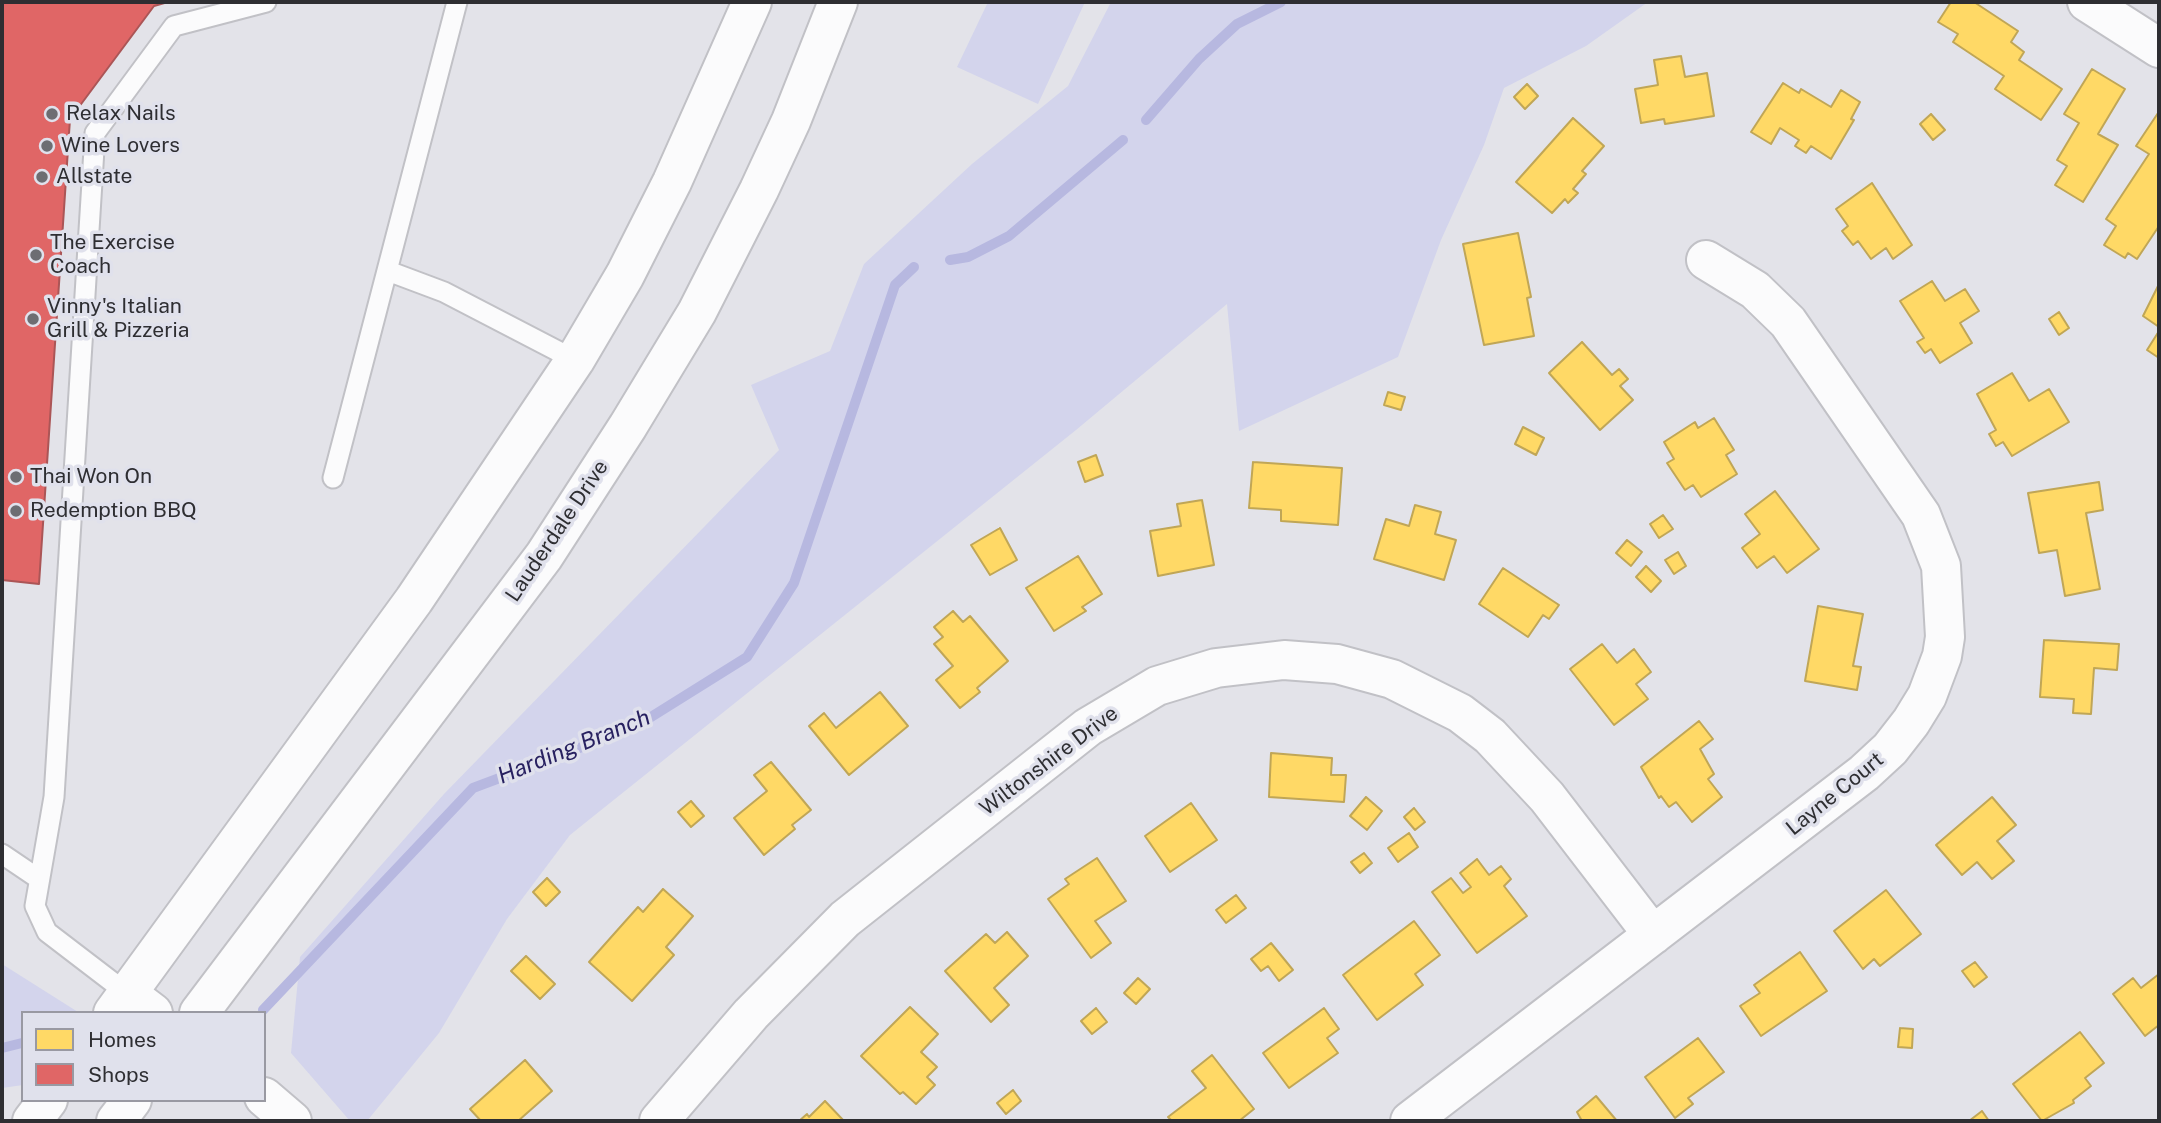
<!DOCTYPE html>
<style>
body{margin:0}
#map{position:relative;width:2161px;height:1123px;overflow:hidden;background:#e3e3e9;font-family:"Public Sans",sans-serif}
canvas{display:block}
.frame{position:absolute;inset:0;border:4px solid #2e2e32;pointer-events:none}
.legend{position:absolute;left:21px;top:1011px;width:245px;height:91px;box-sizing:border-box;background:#e0e1ec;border:2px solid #9999a2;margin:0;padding:9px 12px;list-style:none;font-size:21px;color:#2e2e32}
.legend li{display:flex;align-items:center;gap:14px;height:35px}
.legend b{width:35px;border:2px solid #9999a2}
</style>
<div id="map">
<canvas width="2161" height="1123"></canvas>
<div class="frame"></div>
<ul class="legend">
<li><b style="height:19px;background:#ffd966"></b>Homes</li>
<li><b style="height:19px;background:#e06666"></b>Shops</li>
</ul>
</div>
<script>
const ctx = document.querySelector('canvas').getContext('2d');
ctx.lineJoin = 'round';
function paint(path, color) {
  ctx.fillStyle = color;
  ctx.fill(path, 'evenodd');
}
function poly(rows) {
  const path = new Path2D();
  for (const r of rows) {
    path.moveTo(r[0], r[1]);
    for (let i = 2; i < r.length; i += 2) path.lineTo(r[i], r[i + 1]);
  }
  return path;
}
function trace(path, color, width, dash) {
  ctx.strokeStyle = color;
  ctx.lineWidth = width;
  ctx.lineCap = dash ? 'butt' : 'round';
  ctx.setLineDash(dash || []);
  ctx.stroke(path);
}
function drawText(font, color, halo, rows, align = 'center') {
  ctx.font = font + ' "Public Sans",sans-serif';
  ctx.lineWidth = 7;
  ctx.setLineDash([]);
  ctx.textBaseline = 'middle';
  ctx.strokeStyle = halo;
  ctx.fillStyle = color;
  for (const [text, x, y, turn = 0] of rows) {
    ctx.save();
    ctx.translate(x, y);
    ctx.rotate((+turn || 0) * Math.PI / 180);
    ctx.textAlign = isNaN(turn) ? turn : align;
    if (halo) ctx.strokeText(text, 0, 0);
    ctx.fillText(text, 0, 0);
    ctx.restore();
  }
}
paint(poly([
 [988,2,1085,2,1038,104,957,67],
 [1111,2,1648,2,1586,46,1504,88,1484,145,1441,240,1398,357,1239,431,1227,304,1076,430,570,835,507,919,439,1033,367,1121,350,1121,291,1053,300,957,444,794,779,450,751,385,830,351,864,264,972,164,1068,86],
 [2,964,78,1012,23,1013,23,1085,2,1088]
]), '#d3d4ec');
const homes = poly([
 [1951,2,1974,2,2018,31,2011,42,2024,52,2019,60,2062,89,2041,120,1995,89,2004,76,1953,42,1958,34,1938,22,1951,2],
 [1681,56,1685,77,1707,73,1714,116,1665,124,1664,119,1641,123,1635,89,1658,85,1654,60,1681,56],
 [2092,69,2125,89,2098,134,2118,145,2083,202,2055,185,2067,166,2057,160,2079,123,2064,114,2092,69],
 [1783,83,1799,93,1801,89,1831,107,1841,90,1860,102,1851,119,1854,120,1831,159,1811,146,1806,153,1795,146,1799,140,1780,128,1771,144,1751,132,1783,83],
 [1527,84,1538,96,1525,109,1514,97,1527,84],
 [2158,113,2159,226,2137,259,2128,253,2125,258,2104,245,2116,226,2106,219,2149,154,2136,146,2158,113],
 [1931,114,1945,130,1933,140,1920,124,1931,114],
 [1573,118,1604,146,1582,171,1586,174,1573,189,1578,193,1568,203,1565,199,1552,213,1516,182,1573,118],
 [1872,183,1912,245,1893,259,1886,248,1871,259,1858,241,1853,245,1842,231,1848,226,1836,209,1872,183],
 [1518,233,1531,297,1527,298,1534,336,1484,345,1463,244,1518,233],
 [1932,281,1945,301,1965,289,1979,311,1960,323,1972,343,1940,363,1931,349,1925,353,1917,342,1924,338,1900,301,1932,281],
 [2159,284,2159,327,2143,316,2159,284],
 [2059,312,2069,328,2059,335,2049,319,2059,312],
 [2159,331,2159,358,2147,350,2159,331],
 [1582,342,1612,375,1619,369,1628,379,1620,386,1633,400,1600,430,1549,373,1582,342],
 [2012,373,2029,401,2049,389,2069,422,2012,456,2003,442,1996,446,1989,434,1996,430,1977,394,2012,373],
 [1388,392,1405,397,1401,410,1384,405,1388,392],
 [1714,418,1734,450,1726,455,1737,474,1701,497,1693,485,1685,490,1667,463,1674,459,1664,442,1695,422,1698,428,1714,418],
 [1523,427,1544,438,1536,455,1515,444,1523,427],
 [1096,455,1103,475,1085,482,1078,462,1096,455],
 [1253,462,1342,468,1338,525,1281,521,1281,510,1249,508,1253,462],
 [2099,482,2103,510,2086,513,2100,589,2065,596,2057,550,2039,553,2028,493,2099,482],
 [1775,491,1819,549,1787,573,1774,556,1757,568,1742,548,1760,534,1745,514,1775,491],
 [1202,500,1214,565,1158,576,1150,531,1181,526,1177,504,1202,500],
 [1415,505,1441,512,1435,534,1456,540,1444,580,1374,559,1386,519,1409,526,1415,505],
 [1663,515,1673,529,1659,538,1650,524,1663,515],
 [1000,528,1017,560,990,575,971,545,1000,528],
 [1627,540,1642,552,1631,566,1616,553,1627,540],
 [1678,552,1686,566,1674,574,1665,560,1678,552],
 [1078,556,1102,594,1082,607,1086,611,1054,631,1026,588,1078,556],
 [1646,566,1661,581,1651,592,1636,577,1646,566],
 [1503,568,1559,605,1549,619,1543,615,1528,637,1479,604,1503,568],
 [1818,606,1863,614,1853,666,1861,667,1857,690,1805,681,1818,606],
 [953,611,963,622,970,616,1008,661,977,688,980,692,960,708,936,680,953,666,934,644,943,637,934,627,953,611],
 [2044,640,2119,644,2117,670,2094,668,2091,714,2073,713,2074,699,2040,697,2044,640],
 [1602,644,1617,663,1634,649,1651,672,1636,684,1648,699,1614,725,1570,669,1602,644],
 [880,692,908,726,849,775,809,726,824,713,836,728,880,692],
 [1699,721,1713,739,1700,749,1714,774,1708,779,1722,797,1692,822,1676,802,1669,807,1661,796,1659,798,1641,767,1699,721],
 [1271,753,1332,758,1331,775,1346,775,1344,802,1269,797,1271,753],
 [771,762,811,810,792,825,795,829,764,855,734,818,767,791,754,775,771,762],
 [1366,797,1382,811,1367,830,1350,816,1366,797],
 [1992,797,2016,825,1997,841,2014,861,1992,879,1977,862,1962,875,1936,845,1992,797],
 [691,801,704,816,691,827,678,812,691,801],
 [1191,803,1217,840,1170,872,1145,836,1191,803],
 [1414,808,1425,822,1415,830,1404,817,1414,808],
 [1409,833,1418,847,1398,862,1388,848,1409,833],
 [1364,853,1372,863,1360,873,1351,862,1364,853],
 [1097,858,1126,901,1095,921,1111,943,1091,958,1048,899,1069,884,1065,879,1097,858],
 [1477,859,1489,875,1501,866,1511,879,1504,886,1527,916,1477,953,1432,892,1451,878,1463,893,1471,887,1460,873,1477,859],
 [547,878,560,892,546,906,533,892,547,878],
 [663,889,693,916,666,947,674,955,632,1001,589,962,638,907,643,912,663,889],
 [1886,890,1921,934,1880,966,1874,959,1863,969,1834,931,1886,890],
 [1236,895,1246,908,1226,923,1216,910,1236,895],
 [1414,921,1440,955,1415,974,1423,985,1377,1020,1343,975,1414,921],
 [1007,932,1028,956,994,988,1009,1005,991,1022,945,971,986,934,995,943,1007,932],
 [1271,943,1293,970,1279,981,1268,966,1261,971,1251,959,1271,943],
 [1800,952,1827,991,1761,1036,1740,1006,1760,993,1754,985,1800,952],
 [526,956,555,984,540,999,511,971,526,956],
 [1975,962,1987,977,1974,987,1962,971,1975,962],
 [2159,974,2159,1025,2145,1036,2113,994,2133,978,2141,988,2159,974],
 [1138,978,1150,989,1136,1004,1124,993,1138,978],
 [910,1007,938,1034,921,1052,937,1067,927,1077,935,1085,916,1104,903,1092,900,1094,861,1056,910,1007],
 [1096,1008,1107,1022,1092,1034,1081,1021,1096,1008],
 [1324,1008,1339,1029,1327,1038,1338,1053,1289,1088,1263,1053,1324,1008],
 [1900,1028,1913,1029,1912,1048,1898,1047,1900,1028],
 [2080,1032,2104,1063,2085,1078,2091,1086,2073,1100,2074,1103,2042,1121,2013,1084,2080,1032],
 [1698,1038,1724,1072,1688,1098,1693,1104,1675,1118,1645,1077,1698,1038],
 [1212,1055,1254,1109,1239,1121,1172,1121,1168,1117,1206,1088,1192,1071,1212,1055],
 [525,1060,552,1091,518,1121,481,1121,470,1109,525,1060],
 [1013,1090,1021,1101,1006,1114,997,1103,1013,1090],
 [1596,1096,1617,1121,1582,1121,1577,1112,1596,1096],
 [825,1101,844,1121,799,1121,807,1114,809,1117,825,1101],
 [1982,1111,1989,1121,1969,1121,1982,1111]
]);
paint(homes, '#ffd966');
trace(homes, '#c0a656', 2);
const shops = poly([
 [2,2,168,2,154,6,70,119,39,584,2,580,2,2]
]);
paint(shops, '#e06666');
trace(shops, '#ab5556', 2);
trace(poly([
 [1146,120,1199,59,1237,24,1281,2],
 [950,260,968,257,1009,236,1123,140],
 [263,1010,473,788,635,727,747,657,794,583,895,285,914,267],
 [2,1048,22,1043]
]), '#b7b8e0', 10);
const lane = poly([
 [388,271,444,292,575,360],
 [333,478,457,2],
 [2,854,39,879],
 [128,994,47,932,35,906,54,797,95,133,174,26,266,2]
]);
const street = poly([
 [2087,2,2159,48],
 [128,994,153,1013],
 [264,1097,292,1121],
 [659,1121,751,1014,845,919,1088,727,1157,686,1216,668,1284,660,1337,664,1392,679,1460,713,1490,736,1547,797,1653,935],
 [1410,1121,1864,773,1890,749,1911,722,1927,696,1942,656,1945,637,1941,566,1921,515,1788,322,1755,290,1706,260]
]);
const secondary = poly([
 [113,1013,414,600,575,360,625,275,672,182,752,2],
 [199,1013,544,556,628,426,697,312,759,190,791,121,838,2],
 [32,1121,48,1100],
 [116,1121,132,1100]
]);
trace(lane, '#c1c1c6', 23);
trace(street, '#c1c1c6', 42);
trace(secondary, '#c1c1c6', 42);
trace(lane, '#fbfbfc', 19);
trace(street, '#fbfbfc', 38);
trace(secondary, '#fbfbfc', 38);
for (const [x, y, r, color] of [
 [52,114,7,"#6d6d72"],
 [47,146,7,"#6d6d72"],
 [42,177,7,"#6d6d72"],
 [36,255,7,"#6d6d72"],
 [33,319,7,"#6d6d72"],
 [16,477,7,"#6d6d72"],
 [16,511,7,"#6d6d72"]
]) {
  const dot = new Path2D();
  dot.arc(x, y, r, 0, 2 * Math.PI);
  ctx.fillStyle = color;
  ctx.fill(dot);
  trace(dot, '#e0e1ec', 2.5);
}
drawText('21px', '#2e2e32', '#e0e1ec', [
 ["Relax Nails",66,114],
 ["Wine Lovers",61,146],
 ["Allstate",56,177],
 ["The Exercise",50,243],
 ["Coach",50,267],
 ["Vinny's Italian",47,307],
 ["Grill & Pizzeria",47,331],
 ["Thai Won On",30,477],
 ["Redemption BBQ",30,511]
], 'left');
drawText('21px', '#2e2e32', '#e0e1ec', [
 ["Lauderdale Drive",557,531,-56],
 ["Wiltonshire Drive",1049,761,-37],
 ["Layne Court",1835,794,-39]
]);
drawText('italic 23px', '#282160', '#e0e1ec', [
 ["Harding Branch",574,747,-22]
]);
</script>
